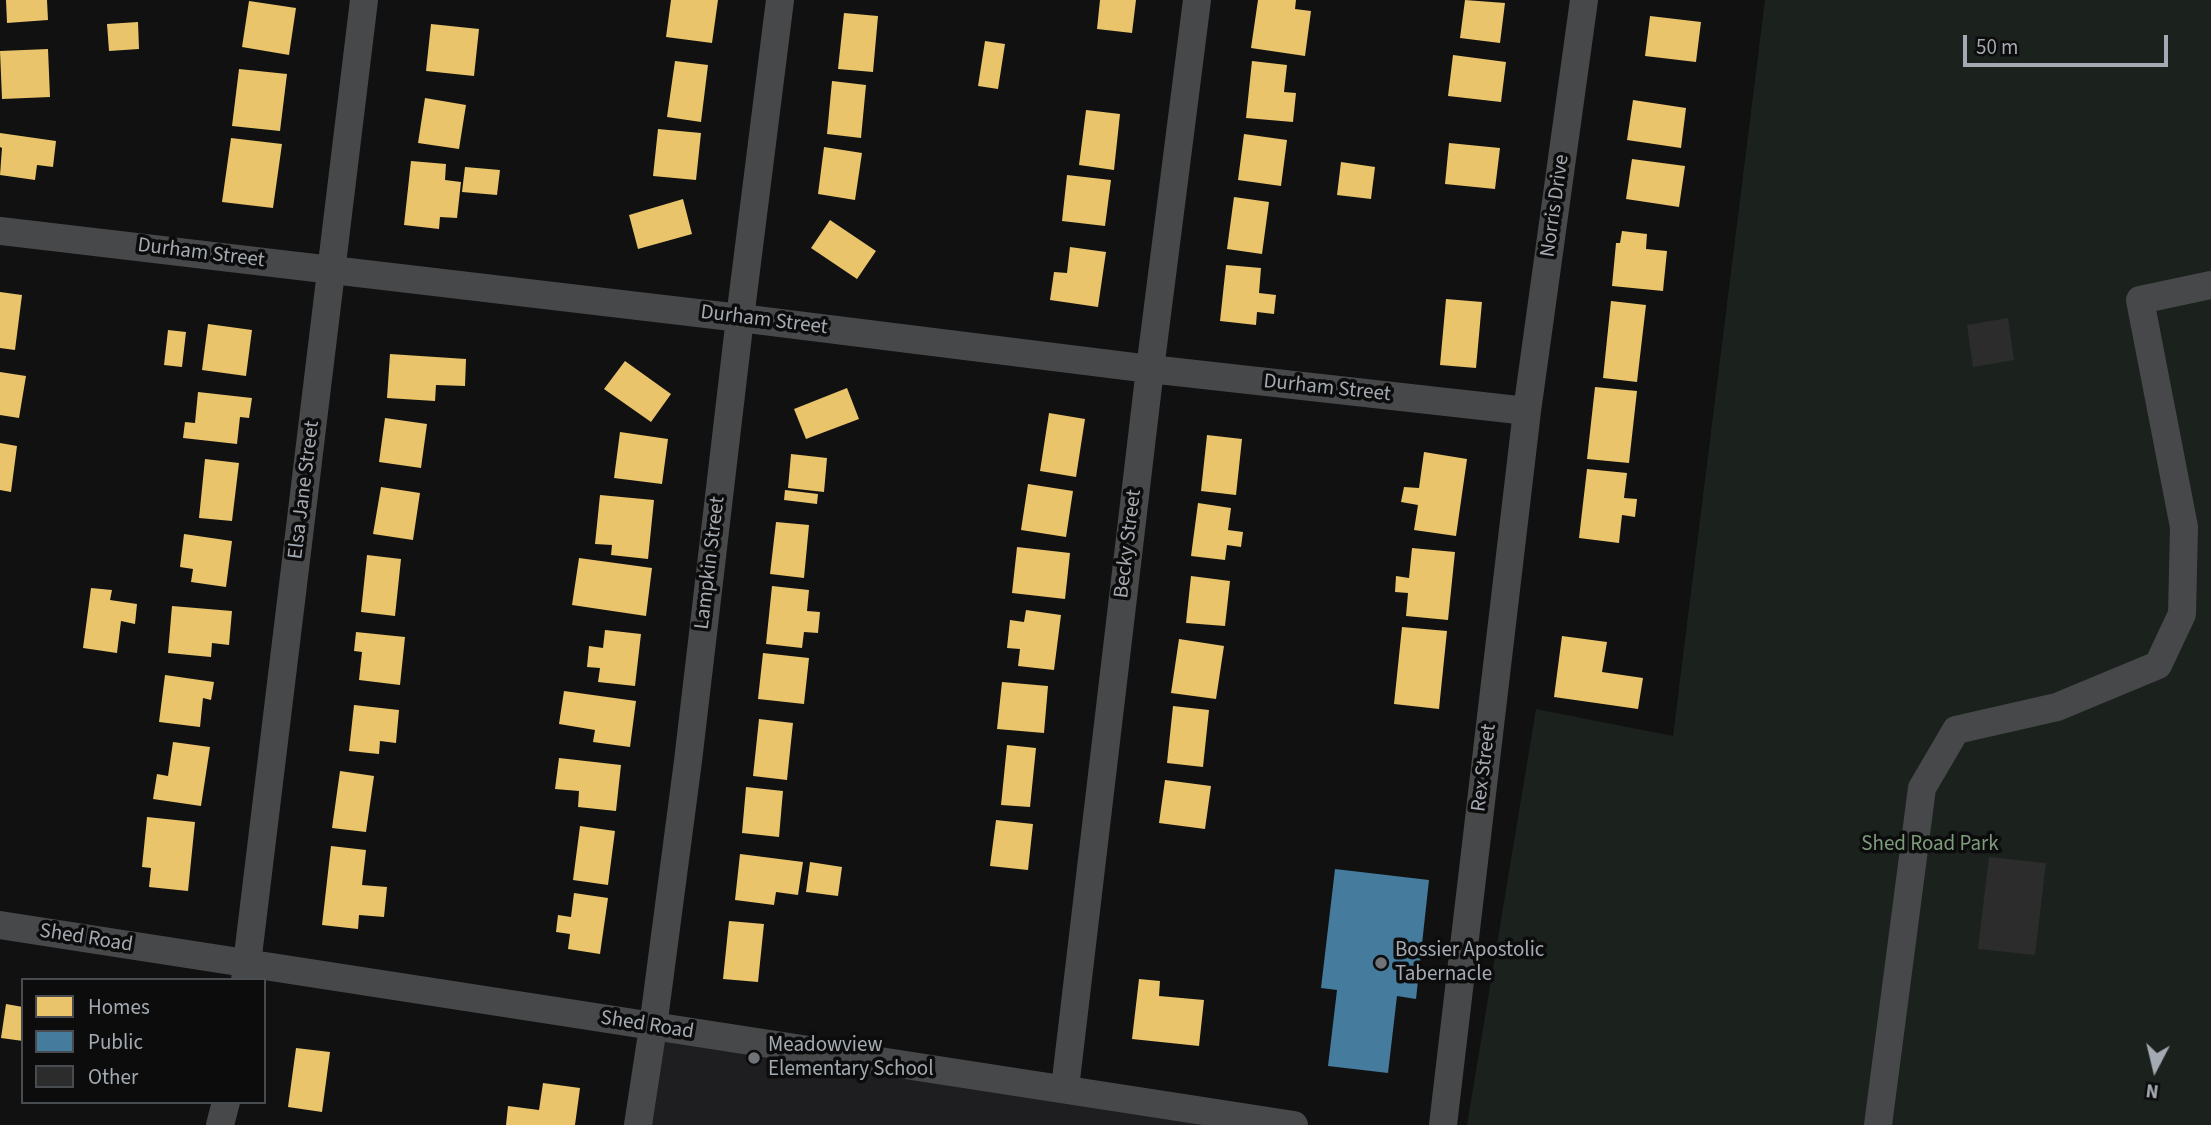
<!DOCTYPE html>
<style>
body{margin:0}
#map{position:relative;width:2211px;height:1125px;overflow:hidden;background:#111112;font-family:"Source Sans 3",sans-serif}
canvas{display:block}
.legend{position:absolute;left:21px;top:978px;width:245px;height:126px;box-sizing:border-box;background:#0c0c0d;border:2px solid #484b4f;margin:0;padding:9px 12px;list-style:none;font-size:21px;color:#a3aab1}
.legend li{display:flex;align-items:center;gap:14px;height:35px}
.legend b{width:35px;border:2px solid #484b4f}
.north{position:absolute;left:2120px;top:1034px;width:70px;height:70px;-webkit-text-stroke:5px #0c0c0d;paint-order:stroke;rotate:187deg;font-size:19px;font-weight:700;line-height:28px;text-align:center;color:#a3aab1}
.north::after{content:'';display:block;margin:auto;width:24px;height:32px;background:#a3aab1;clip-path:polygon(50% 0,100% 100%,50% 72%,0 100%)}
.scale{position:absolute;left:1963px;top:35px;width:205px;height:32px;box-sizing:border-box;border:4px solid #a3aab1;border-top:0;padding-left:9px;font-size:21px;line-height:24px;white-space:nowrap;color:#a3aab1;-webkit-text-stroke:5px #0c0c0d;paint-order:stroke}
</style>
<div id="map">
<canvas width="2211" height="1125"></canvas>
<ul class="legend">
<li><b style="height:19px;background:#e9c46a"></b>Homes</li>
<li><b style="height:19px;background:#457b9d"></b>Public</li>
<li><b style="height:19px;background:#2c2c2d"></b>Other</li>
</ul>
<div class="north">N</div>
<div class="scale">50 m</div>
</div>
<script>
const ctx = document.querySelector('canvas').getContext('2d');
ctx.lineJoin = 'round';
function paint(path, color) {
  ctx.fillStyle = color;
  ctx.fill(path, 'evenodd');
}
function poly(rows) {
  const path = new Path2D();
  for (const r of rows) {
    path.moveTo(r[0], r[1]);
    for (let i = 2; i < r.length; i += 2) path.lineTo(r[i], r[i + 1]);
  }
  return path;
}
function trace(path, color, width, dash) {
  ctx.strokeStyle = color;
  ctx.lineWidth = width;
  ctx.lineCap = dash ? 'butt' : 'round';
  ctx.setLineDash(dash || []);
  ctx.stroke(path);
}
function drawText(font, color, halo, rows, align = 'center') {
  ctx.font = font + ' "Source Sans 3",sans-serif';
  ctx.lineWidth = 7;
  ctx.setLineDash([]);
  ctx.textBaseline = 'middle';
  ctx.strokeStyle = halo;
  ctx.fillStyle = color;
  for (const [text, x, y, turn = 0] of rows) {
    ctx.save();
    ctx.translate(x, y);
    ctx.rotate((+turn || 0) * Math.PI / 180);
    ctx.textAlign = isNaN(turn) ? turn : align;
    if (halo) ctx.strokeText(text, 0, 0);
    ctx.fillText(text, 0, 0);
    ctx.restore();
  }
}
paint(poly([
 [653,1027,1294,1125,638,1125]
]), '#1e1e20');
paint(poly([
 [1765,0,2211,0,2211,1125,1467,1125,1536,709,1673,736]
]), '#1b211c');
paint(poly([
 [6,0,47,0,48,20,7,23],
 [671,0,718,0,712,43,666,37],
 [1100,0,1136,0,1132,33,1097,29],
 [1258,0,1296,0,1295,9,1311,11,1305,56,1251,48],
 [1465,0,1505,3,1500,43,1460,38],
 [249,1,296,8,289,55,242,47],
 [844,13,878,16,873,72,838,69],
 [1650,16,1701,22,1696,62,1645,56],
 [138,22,139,49,109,51,107,24],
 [431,24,479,29,474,76,426,71],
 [985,41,1005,44,998,89,978,86],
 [48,49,50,97,2,99,0,51],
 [1453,55,1506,62,1501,102,1448,96],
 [675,61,708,65,701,122,667,117],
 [1252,61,1287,65,1284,92,1296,93,1293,122,1246,118],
 [239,69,287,74,280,131,232,126],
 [832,81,866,85,861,138,827,134],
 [425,98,466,105,459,149,418,143],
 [1633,100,1686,108,1681,148,1627,140],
 [1086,110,1120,114,1114,170,1079,165],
 [658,129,701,133,696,180,653,176],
 [0,133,56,141,53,167,37,165,35,180,0,175,2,148,0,147],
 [1244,134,1287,140,1281,186,1238,180],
 [231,138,282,144,273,208,222,202],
 [1449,143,1500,148,1495,189,1445,184],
 [824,147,862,153,855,200,818,194],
 [1632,159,1685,166,1679,207,1626,199],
 [411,161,446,164,445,180,461,182,457,218,440,217,439,229,404,225],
 [1341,162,1375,167,1371,199,1337,195],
 [465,167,500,170,497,195,462,192],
 [1067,175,1111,180,1105,226,1062,221],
 [1234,197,1269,202,1262,254,1227,249],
 [683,199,692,234,638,249,629,215],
 [830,220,876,251,857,279,811,248],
 [1622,231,1647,234,1646,249,1667,251,1663,291,1612,286,1616,243,1620,243],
 [1070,247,1106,252,1098,307,1050,300,1054,272,1067,273],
 [1226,265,1261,268,1259,293,1276,295,1274,314,1257,312,1256,325,1220,321],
 [0,292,22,295,15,350,0,348],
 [1446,299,1482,302,1476,368,1440,365],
 [1611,301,1646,305,1637,382,1603,378],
 [208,324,252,330,246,376,202,370],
 [168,330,186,332,182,367,164,365],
 [390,354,466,359,465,386,436,385,435,401,387,398],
 [625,361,671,394,651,422,604,389],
 [0,372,26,376,19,418,0,415],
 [1595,387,1637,391,1629,463,1587,459],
 [847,388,859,419,806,439,794,409],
 [198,392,252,398,249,418,240,417,237,444,183,438,185,422,195,423],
 [1049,413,1085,419,1076,477,1040,471],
 [385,418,427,424,421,468,379,462],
 [620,432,668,439,662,484,614,478],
 [1207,435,1242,439,1236,495,1201,491],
 [0,443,17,446,11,492,0,490],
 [1424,452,1467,459,1456,536,1414,530,1418,505,1401,502,1404,487,1419,488],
 [791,454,827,458,824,492,788,488],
 [205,459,239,463,232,521,199,518],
 [1587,469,1627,473,1624,498,1637,499,1635,517,1622,515,1619,543,1579,538],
 [1028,484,1073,491,1066,537,1021,530],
 [381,487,420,493,413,540,373,534],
 [785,490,818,494,817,504,784,500],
 [600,495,654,500,648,559,611,555,612,545,595,544],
 [1198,503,1231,508,1228,530,1243,532,1241,547,1227,545,1225,560,1191,556],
 [776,522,809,525,804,578,770,574],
 [184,534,232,541,226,587,191,582,193,569,180,567],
 [1017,547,1070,553,1065,599,1012,593],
 [1412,548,1455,552,1448,620,1406,616,1408,593,1395,592,1396,576,1409,578],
 [367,555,401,559,395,616,361,612],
 [579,558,652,568,646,616,572,605],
 [1191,576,1230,581,1225,626,1186,623],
 [772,586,809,590,807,611,820,612,818,633,804,632,802,648,766,644],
 [91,588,112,590,110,600,137,604,135,624,121,621,117,653,83,648],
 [172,606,232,611,229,645,212,643,211,657,168,653],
 [1026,610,1061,615,1054,670,1018,666,1020,649,1007,648,1010,620,1024,622],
 [1402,627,1447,631,1439,709,1394,704],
 [605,630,641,634,635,686,598,682,600,668,587,667,589,646,603,648],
 [356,632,405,637,400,685,359,680,362,652,354,651],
 [1562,636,1607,642,1602,672,1643,678,1638,709,1554,697],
 [1179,639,1224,646,1216,699,1171,693],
 [763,653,809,658,804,704,758,699],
 [165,675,214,682,211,700,203,698,200,727,159,722],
 [1002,682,1048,686,1044,733,997,729],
 [564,691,636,701,630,747,593,742,595,730,559,724],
 [354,705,399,710,396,743,380,741,379,754,349,751],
 [1173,706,1209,710,1203,767,1167,763],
 [759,719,793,723,787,780,753,776],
 [173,742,210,747,201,806,153,799,157,774,168,776],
 [1007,745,1036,748,1030,807,1001,805],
 [559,758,621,765,616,811,578,807,579,791,555,789],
 [340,771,374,776,366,832,332,828],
 [1165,780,1211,786,1205,829,1159,823],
 [746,787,783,791,779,837,742,833],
 [147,817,195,822,188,891,149,887,151,868,142,867],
 [996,820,1033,824,1028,870,990,866],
 [580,826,615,831,608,885,573,880],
 [331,846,366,850,362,885,387,887,384,917,359,915,358,929,322,925],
 [740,854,803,862,798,895,776,892,774,905,735,900],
 [810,862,842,867,838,896,806,892],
 [574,893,608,898,600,954,568,949,570,934,556,932,558,915,571,917],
 [729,921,764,924,758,982,723,979],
 [1139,979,1160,981,1159,996,1204,1000,1199,1046,1132,1039],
 [6,1004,23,1007,23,1041,1,1038],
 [296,1048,330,1052,322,1112,288,1107],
 [543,1083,580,1088,575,1125,506,1125,508,1106,539,1110]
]), '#e9c46a');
paint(poly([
 [1335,869,1429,880,1416,999,1397,996,1388,1073,1328,1066,1337,990,1321,988]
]), '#457b9d');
paint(poly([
 [2008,318,2014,360,1973,367,1967,325],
 [1989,857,2046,863,2035,955,1978,949]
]), '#2c2c2d');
trace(poly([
 [0,231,740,318,1150,369,1527,411],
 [0,925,1294,1125],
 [245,980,364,0],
 [1065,1088,1150,369,1197,0],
 [220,1125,226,1102],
 [638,1125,653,1027,688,761,740,318,780,0],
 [1443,1125,1527,411,1584,0],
 [1878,1125,1922,788,1956,730,2057,707,2158,665,2182,614,2184,527,2140,300,2211,285]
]), '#46484a', 28);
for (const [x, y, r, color] of [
 [1381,963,7,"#707479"],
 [754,1058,7,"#707479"]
]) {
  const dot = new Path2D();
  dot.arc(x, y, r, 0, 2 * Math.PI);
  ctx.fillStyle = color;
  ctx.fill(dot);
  trace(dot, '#0c0c0d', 2.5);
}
drawText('21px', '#a3aab1', '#0c0c0d', [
 ["Norris Drive",1556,206,-82],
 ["Durham Street",201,254,7],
 ["Durham Street",764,321,7],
 ["Durham Street",1327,389,6],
 ["Elsa Jane Street",305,490,-83],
 ["Becky Street",1129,544,-83],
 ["Lampkin Street",711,563,-83],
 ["Rex Street",1485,768,-83],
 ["Shed Road",86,939,9],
 ["Shed Road",647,1026,9]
]);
drawText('21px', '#7e9b7c', '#0c0c0d', [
 ["Shed Road Park",1930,845]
]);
drawText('21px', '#a3aab1', '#0c0c0d', [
 ["Bossier Apostolic",1395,951],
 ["Tabernacle",1395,975],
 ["Meadowview",768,1046],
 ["Elementary School",768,1070]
], 'left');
</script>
